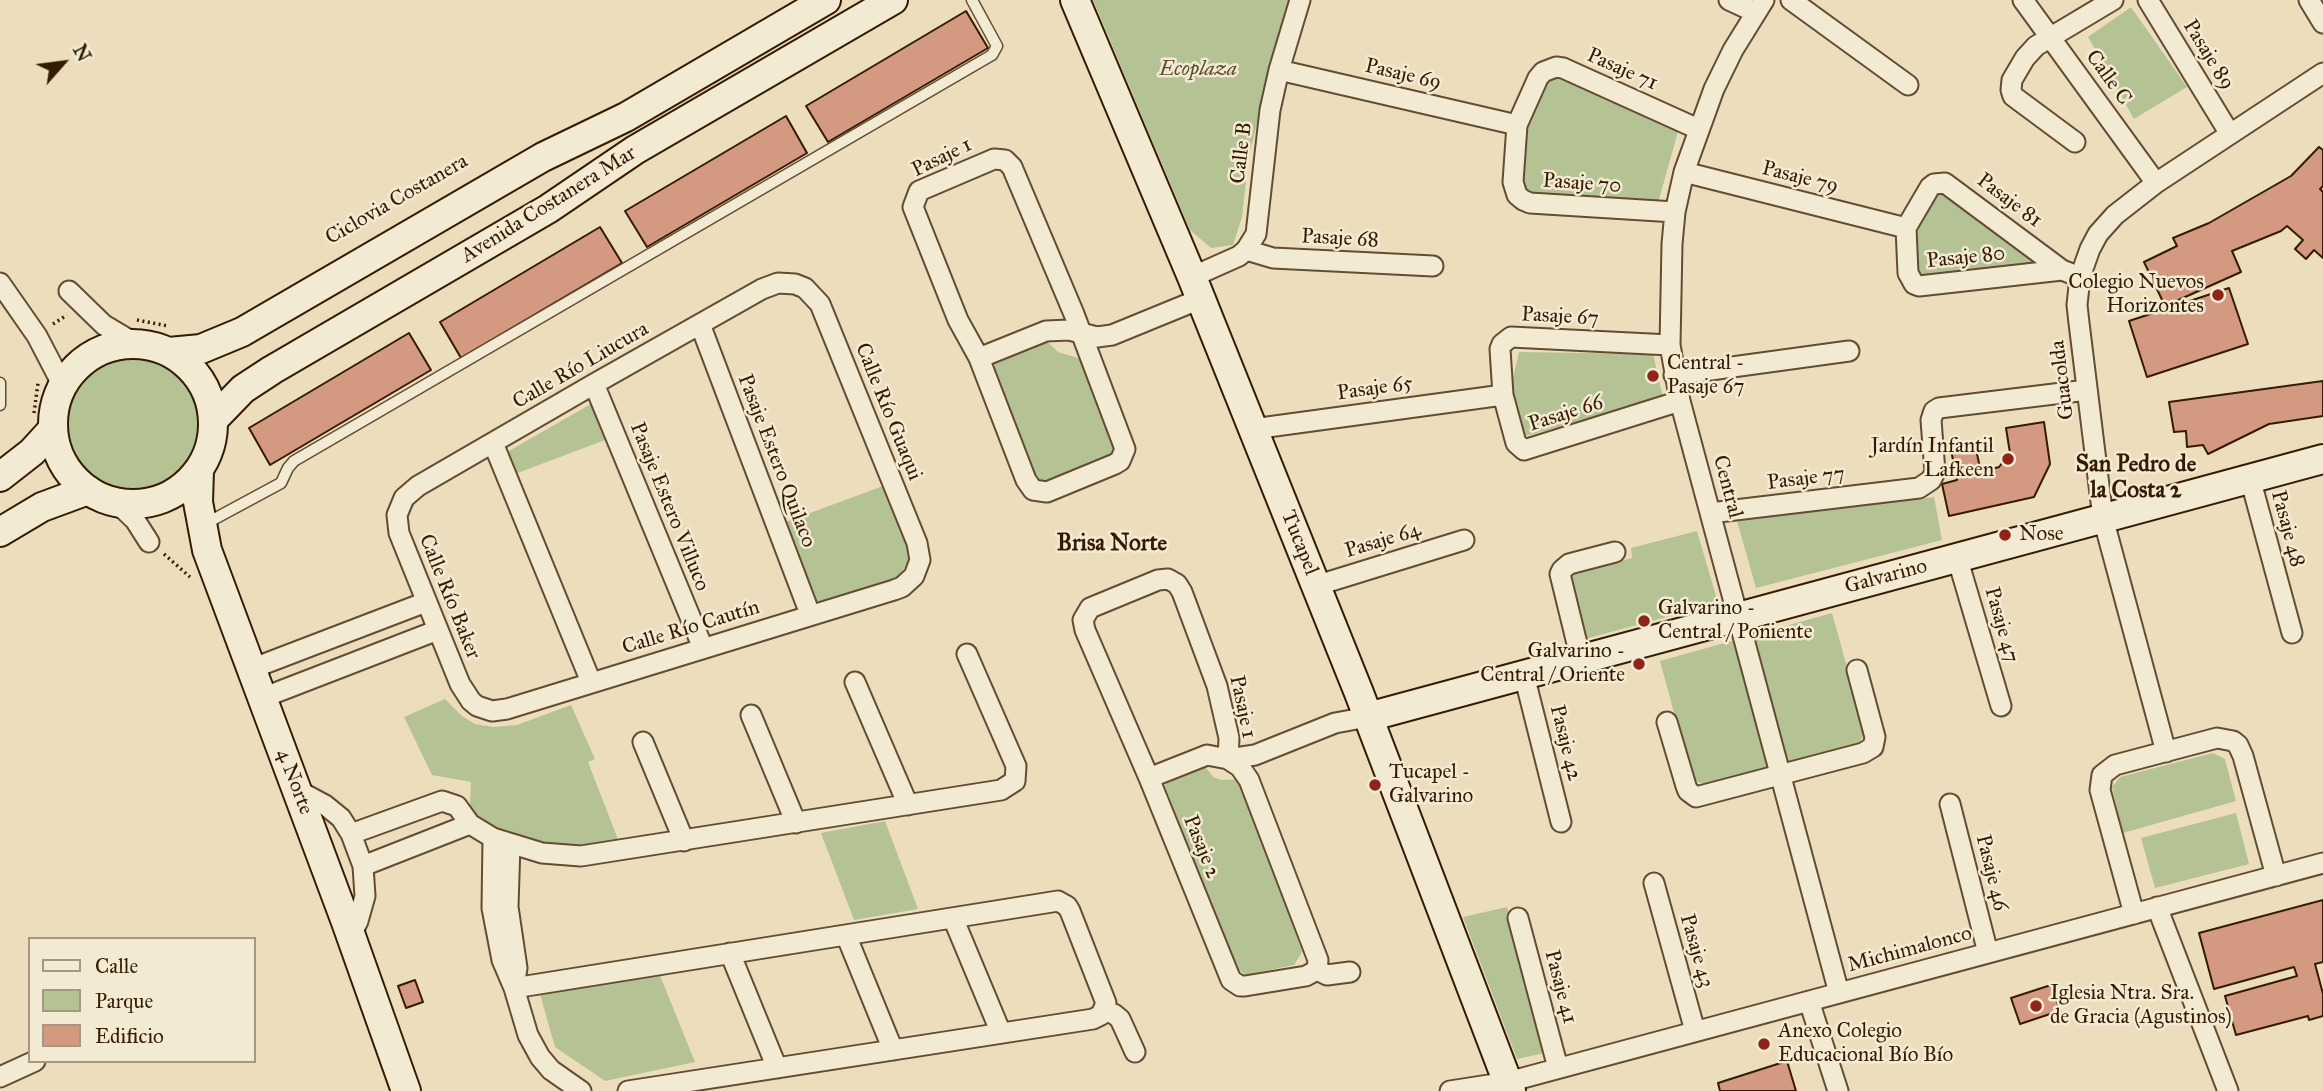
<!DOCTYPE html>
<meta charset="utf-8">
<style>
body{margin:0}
#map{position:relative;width:2323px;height:1091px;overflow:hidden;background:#ecdebc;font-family:"IM FELL Great Primer",serif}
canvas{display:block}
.legend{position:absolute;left:28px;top:937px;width:228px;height:126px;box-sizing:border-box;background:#f3ead3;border:2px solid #a79780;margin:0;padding:9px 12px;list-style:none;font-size:21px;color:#351b03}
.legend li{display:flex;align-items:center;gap:14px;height:35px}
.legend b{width:35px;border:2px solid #a79780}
.north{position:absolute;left:28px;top:28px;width:70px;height:70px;-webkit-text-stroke:5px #f3ead3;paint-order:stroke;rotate:62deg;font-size:19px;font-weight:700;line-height:28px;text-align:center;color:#351b03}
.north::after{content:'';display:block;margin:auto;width:24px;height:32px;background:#351b03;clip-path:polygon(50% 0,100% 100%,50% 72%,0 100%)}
</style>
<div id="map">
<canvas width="2323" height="1091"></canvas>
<ul class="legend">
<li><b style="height:9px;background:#f3ead3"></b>Calle</li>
<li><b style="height:19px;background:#b5c293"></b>Parque</li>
<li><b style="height:19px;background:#d39a81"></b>Edificio</li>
</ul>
<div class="north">N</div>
</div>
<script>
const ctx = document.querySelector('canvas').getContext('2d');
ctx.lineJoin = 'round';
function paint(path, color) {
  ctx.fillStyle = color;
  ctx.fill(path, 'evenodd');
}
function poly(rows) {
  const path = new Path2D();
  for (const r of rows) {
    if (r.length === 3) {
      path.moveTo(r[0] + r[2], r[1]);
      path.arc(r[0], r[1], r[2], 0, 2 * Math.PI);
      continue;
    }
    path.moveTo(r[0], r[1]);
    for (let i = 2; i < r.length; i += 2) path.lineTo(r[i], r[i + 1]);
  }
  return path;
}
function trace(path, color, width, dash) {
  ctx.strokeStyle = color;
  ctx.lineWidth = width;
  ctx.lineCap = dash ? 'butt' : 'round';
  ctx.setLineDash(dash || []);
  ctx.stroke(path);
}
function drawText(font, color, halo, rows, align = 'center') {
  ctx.font = font + ' "IM FELL Great Primer",serif';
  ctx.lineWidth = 5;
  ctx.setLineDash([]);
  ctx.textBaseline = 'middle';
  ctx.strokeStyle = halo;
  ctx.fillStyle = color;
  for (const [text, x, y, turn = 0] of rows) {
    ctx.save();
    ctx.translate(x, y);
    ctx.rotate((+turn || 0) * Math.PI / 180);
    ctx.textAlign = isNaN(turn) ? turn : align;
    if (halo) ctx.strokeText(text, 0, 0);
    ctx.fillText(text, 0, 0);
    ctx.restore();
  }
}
paint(poly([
 [1093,0,1289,0,1249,155,1242,217,1233,245,1211,248,1190,230],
 [2131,7,2187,87,2134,119,2088,37],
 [1557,73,1679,128,1658,203,1528,193,1520,183,1520,143,1545,79],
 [1942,190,2034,258,2032,265,1922,277,1918,275,1910,238,1934,193],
 [1045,339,1058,352,1081,359,1117,445,1111,457,1045,482,1033,479,992,375,996,361],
 [1519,352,1653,354,1663,398,1526,436,1510,391],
 [133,425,68],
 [591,404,605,440,515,474,507,452],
 [883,486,909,553,909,562,898,576,878,586,816,604,783,523],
 [1934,497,1942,540,1756,588,1737,521],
 [1697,531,1718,603,1585,639,1568,575,1632,558,1631,548],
 [1832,613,1865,732,1857,747,1706,786,1692,779,1660,661],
 [445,699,462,716,475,724,493,727,517,725,571,705,595,759,588,762,619,842,567,848,529,841,490,828,477,819,470,804,471,782,432,775,404,717],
 [2213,753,2225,759,2236,801,2123,833,2112,787,2120,777],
 [1204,765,1213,777,1221,780,1241,779,1302,952,1294,965,1245,975,1237,968,1165,786,1170,777],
 [2236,813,2249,864,2155,888,2141,838],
 [885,821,918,909,854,920,821,833],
 [1507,907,1545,1053,1517,1059,1463,917],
 [659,973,695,1062,605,1081,555,1047,540,994]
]), '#b5c293');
const building = poly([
 [966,11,988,48,828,142,806,106,966,11],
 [786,116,807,153,647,247,625,211,786,116],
 [2319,147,2323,150,2323,186,2320,189,2323,192,2323,258,2314,250,2306,259,2295,249,2303,240,2287,226,2281,231,2232,251,2241,272,2165,306,2144,262,2177,246,2173,238,2209,223,2291,176,2319,147],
 [600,227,622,263,461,358,440,322,600,227],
 [2229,288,2248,344,2147,377,2129,321,2229,288],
 [409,333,431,370,270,465,249,428,409,333],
 [2323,381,2323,416,2269,424,2208,454,2203,445,2187,447,2186,431,2174,432,2169,402,2323,381],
 [2044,422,2050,464,2034,497,1949,516,1942,484,1957,480,1951,450,1975,445,1981,472,1999,467,2010,453,2006,428,2044,422],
 [2323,900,2323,962,2315,964,2323,994,2323,1016,2309,1020,2308,1016,2236,1035,2225,996,2297,976,2294,967,2214,989,2199,933,2323,900],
 [415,980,423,1002,406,1008,398,986,415,980],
 [2051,985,2063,1019,2056,1021,2053,1013,2020,1024,2011,998,2051,985],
 [1787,1061,1796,1091,1720,1091,1718,1083,1787,1061]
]);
paint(building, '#d39a81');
trace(building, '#351b03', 2);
const lane = poly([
 [0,383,0,405],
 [205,524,281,483,288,468,294,461,992,55,997,46,972,0]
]);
const street = poly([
 [1729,0,1755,12],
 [1764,0,1733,50,1714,89,1684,172,1675,212,1672,244,1670,345,1680,401,1839,993],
 [1791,0,1908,85],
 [2023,0,2156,183],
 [2148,0,2230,134],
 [2309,0,2323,23],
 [1279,70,1517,125],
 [2075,142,2013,96,2011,90,2012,80,2025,58,2036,46,2113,0],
 [994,159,1005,160,1012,167,1074,314,1125,449,1120,461,1115,464,1047,492,1033,490,1026,480,979,358,958,320,913,207,919,191,994,159],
 [1684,172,1906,228],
 [1675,212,1530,203,1523,200,1517,195,1513,182,1517,125,1538,78,1543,72,1556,67,1563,68,1698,129],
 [1246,250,1273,258,1433,266],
 [2062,270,1945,183,1934,184,1930,187,1906,228,1908,273,1914,284,1919,286,2062,270,2080,277],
 [1192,277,1239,256,1246,250,1256,234,1270,110,1279,70,1300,0],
 [0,283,37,336,63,386],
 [778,283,795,284,805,288,820,304,917,543,920,560,914,576,902,587,894,590,507,709,492,711,477,706,471,701,460,684,399,533,397,515,404,498,418,486,594,384,762,289,778,283],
 [69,291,104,325,136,344],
 [700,324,810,614],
 [1670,345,1511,337,1502,344,1500,349,1503,395,1516,443,1524,450,1680,401],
 [979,358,1046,331,1069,330,1097,337,1112,335,1200,299],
 [1674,375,1849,351],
 [594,384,703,648],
 [1253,429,1503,395],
 [493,443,591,682],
 [2250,478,2292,633],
 [117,503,135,520,149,542],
 [1710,513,1919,488,1931,480,1935,472,1931,420,1934,411,1939,408,2087,390],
 [1957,557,2001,706],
 [1315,586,1464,540],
 [1581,660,1560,574,1562,570,1569,564,1615,552],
 [251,669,426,602],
 [1524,675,1561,822],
 [855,682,908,805],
 [262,698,438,630],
 [751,715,796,823],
 [1667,722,1686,786,1688,791,1696,797,1863,753,1873,747,1875,737,1857,670],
 [643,742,684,841],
 [2166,752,2103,518,2079,323,2077,305,2080,277,2090,249,2098,234,2115,215,2156,183,2323,73],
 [1228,759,1229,738,1217,686,1182,592,1177,584,1168,579,1158,580,1090,608,1083,620,1085,630,1149,778,1231,980,1240,986,1245,986,1306,976,1317,970],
 [1228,759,1240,767,1249,780,1318,960,1317,970],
 [1149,778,1207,755,1228,759,1255,755,1335,723,1368,717],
 [297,790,325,805,341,818,351,834,363,866,365,896,358,921,351,935],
 [1950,804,1988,953],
 [351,834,442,801,457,806,470,824,493,838,542,853,581,856,1001,790,1015,781,1016,766,967,654],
 [493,838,492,908,502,960,514,988,528,1035,540,1057,551,1070,581,1091],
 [510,844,508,907,517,968,514,987],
 [363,866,470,824],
 [1654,883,1695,1031],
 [2157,907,2228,1091],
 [2134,914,2100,790,2102,775,2115,765,2217,738,2233,741,2238,745,2243,756,2276,876],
 [953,918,1001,1033],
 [1518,918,1558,1068],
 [846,935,893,1050],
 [730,953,777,1068],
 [1317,970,1327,975,1350,972],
 [514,988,1058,901,1067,906,1070,911,1106,1003,1101,1015,1093,1019,628,1091],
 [1809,1001,1838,1091],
 [1104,1011,1114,1014,1120,1019,1135,1052],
 [0,1077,35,1061],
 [1450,1091,1508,1082,2323,863]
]);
const secondary = poly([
 [1075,0,1192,277,1359,693,1511,1091],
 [133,424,80],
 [169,352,201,349,242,332,543,157,626,117,826,0],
 [213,420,243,389,272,370,548,209,635,150,893,0],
 [199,470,198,502,207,550,346,922,406,1091],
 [0,477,32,452,53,429],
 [0,532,42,507,88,490],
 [1368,717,2323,459]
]);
trace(lane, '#634c31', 13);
trace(street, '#634c31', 23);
trace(secondary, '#351b03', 32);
trace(poly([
 [137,320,168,326],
 [53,324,67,315],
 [34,413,38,383],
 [164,554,190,577]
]), '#351b03', 3.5, [2, 3.5]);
trace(lane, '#f3ead3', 10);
trace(street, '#f3ead3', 19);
trace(secondary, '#f3ead3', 28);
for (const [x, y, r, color] of [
 [2218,295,7,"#8f2418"],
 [1653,376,7,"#8f2418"],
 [2008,459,7,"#8f2418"],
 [2005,535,7,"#8f2418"],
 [1644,621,7,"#8f2418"],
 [1639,664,7,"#8f2418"],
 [1375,785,7,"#8f2418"],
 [2036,1006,7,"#8f2418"],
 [1764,1044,7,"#8f2418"]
]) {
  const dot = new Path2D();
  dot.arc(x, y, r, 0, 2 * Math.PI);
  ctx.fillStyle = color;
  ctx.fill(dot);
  trace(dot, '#f3ead3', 2.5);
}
drawText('21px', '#351b03', '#f3ead3', [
 ["Pasaje 89",2208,55,58],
 ["Pasaje 71",1622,70,24],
 ["Pasaje 69",1403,75,13],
 ["Calle C",2108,78,54],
 ["Calle B",1242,153,-83],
 ["Pasaje 1",942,158,-26],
 ["Pasaje 79",1800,178,14],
 ["Pasaje 70",1582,184,4],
 ["Ciclovia Costanera",397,200,-30],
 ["Pasaje 81",2009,201,37],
 ["Avenida Costanera Mar",549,205,-32],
 ["Pasaje 68",1340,239,3],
 ["Pasaje 80",1966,258,-6],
 ["Pasaje 67",1560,317,3],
 ["Calle Río Liucura",581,366,-30],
 ["Guacolda",2063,380,-97],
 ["Pasaje 65",1375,389,-8],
 ["Calle Río Guaqui",888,412,68],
 ["Pasaje 66",1566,414,-18],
 ["Pasaje Estero Quilaco",776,461,69],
 ["Pasaje 77",1806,479,-7],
 ["Central",1727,487,75],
 ["Pasaje Estero Villuco",669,507,68],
 ["Pasaje 48",2287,529,75],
 ["Pasaje 64",1383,541,-17],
 ["Tucapel",1299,543,68],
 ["Galvarino",1886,577,-15],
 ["Calle Río Baker",449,597,68],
 ["Pasaje 47",2001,625,74],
 ["Calle Río Cautín",691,628,-17],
 ["Pasaje 1",1242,707,78],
 ["Pasaje 42",1565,743,76],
 ["4 Norte",294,782,69],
 ["Pasaje 2",1201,847,68],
 ["Pasaje 46",1991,873,76],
 ["Michimalonco",1910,950,-15],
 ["Pasaje 43",1696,951,74],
 ["Pasaje 41",1560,987,75]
]);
drawText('italic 21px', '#5b4d2e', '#f3ead3', [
 ["Ecoplaza",1198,70]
]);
drawText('21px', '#351b03', '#f3ead3', [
 ["Colegio Nuevos",2204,283,"right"],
 ["Horizontes",2204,307,"right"],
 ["Central -",1667,364],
 ["Pasaje 67",1667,388],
 ["Jardín Infantil",1994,447,"right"],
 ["Lafkeen",1994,471,"right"],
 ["Nose",2019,535],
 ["Galvarino -",1658,609],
 ["Central / Poniente",1658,633],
 ["Galvarino -",1625,652,"right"],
 ["Central / Oriente",1625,676,"right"],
 ["Tucapel -",1389,773],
 ["Galvarino",1389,797],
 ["Iglesia Ntra. Sra.",2050,994],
 ["de Gracia (Agustinos)",2050,1018],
 ["Anexo Colegio",1778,1032],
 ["Educacional Bío Bío",1778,1056]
], 'left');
drawText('bold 23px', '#351b03', '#f3ead3', [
 ["San Pedro de",2136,465],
 ["la Costa 2",2136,491],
 ["Brisa Norte",1112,544]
]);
</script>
